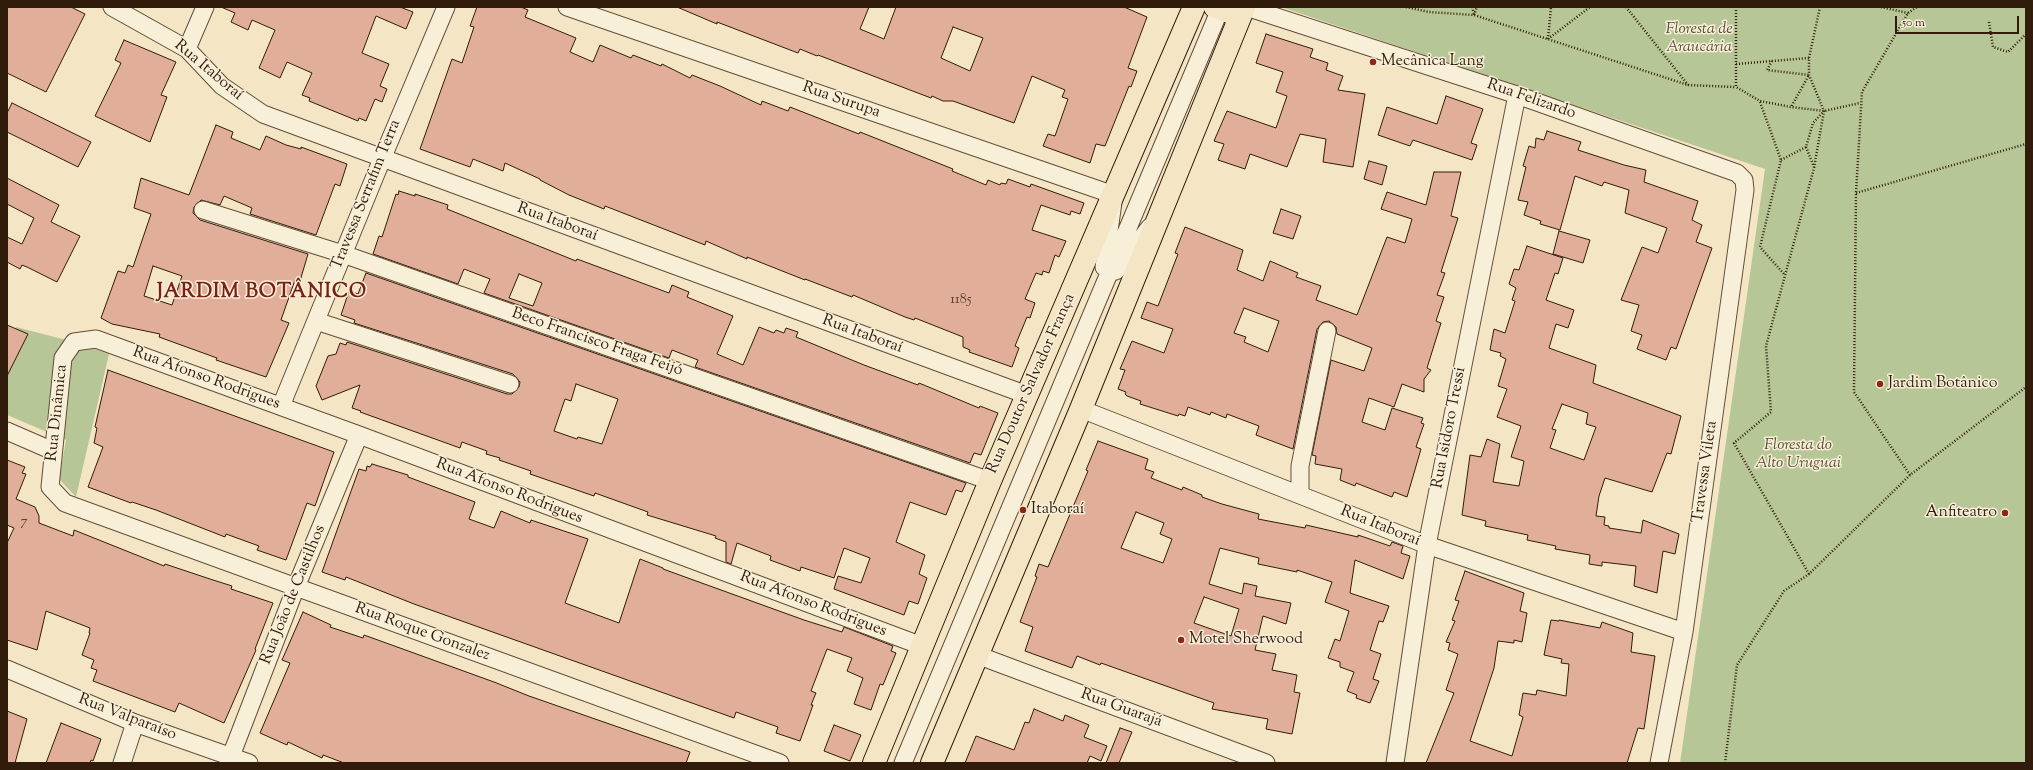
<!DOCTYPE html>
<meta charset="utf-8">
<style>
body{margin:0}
#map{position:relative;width:2033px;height:770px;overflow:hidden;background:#f4e6c4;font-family:"Sorts Mill Goudy",serif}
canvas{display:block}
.frame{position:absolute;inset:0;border:8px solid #311b0a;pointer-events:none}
.scale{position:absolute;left:1895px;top:16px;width:124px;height:18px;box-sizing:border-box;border:2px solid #311b0a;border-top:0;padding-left:5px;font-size:12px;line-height:14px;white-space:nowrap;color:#311b0a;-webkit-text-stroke:3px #f8efd9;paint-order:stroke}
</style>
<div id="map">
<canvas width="2033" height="770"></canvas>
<div class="frame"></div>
<div class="scale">50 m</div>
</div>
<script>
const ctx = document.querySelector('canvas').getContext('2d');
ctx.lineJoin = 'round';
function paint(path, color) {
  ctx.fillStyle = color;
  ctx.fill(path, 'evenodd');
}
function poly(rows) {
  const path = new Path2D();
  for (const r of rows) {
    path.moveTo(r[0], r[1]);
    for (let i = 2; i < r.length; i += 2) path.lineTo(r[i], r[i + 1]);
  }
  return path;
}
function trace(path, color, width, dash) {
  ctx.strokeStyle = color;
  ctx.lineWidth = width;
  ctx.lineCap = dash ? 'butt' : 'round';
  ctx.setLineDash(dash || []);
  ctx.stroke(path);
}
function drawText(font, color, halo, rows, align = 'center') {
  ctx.font = font + ' "Sorts Mill Goudy",serif';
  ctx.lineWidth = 3;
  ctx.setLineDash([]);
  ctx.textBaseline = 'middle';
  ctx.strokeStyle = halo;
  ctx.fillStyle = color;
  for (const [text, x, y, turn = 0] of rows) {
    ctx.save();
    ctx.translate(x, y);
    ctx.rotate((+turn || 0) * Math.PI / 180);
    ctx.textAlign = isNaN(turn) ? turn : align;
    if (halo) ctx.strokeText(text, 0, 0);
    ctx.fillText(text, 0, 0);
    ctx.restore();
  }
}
paint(poly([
 [1281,7,2026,7,2026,763,1680,763,1765,169],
 [16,327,74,342,109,354,76,497,59,479,66,440,7,415,7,369]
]), '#b7c697');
const building = poly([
 [7,7,71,7,85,14,46,92,7,73,7,7],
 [221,7,400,7,413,12,406,29,376,16,362,53,389,64,380,86,387,89,382,102,375,99,366,121,359,118,358,121,309,101,310,98,302,95,312,73,287,62,280,78,259,68,275,30,252,20,248,30,231,22,235,13,221,7],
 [477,7,521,7,528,10,525,17,576,38,570,52,593,62,600,45,631,58,633,55,661,66,662,64,690,78,692,75,720,86,761,105,762,101,788,111,790,107,859,134,860,132,953,169,952,171,986,185,988,180,1000,185,1001,183,1006,184,1008,179,1030,187,1031,184,1084,203,1080,214,1071,211,1070,215,1041,205,1032,230,1066,241,1059,257,1055,255,1049,273,1043,271,1042,275,1036,273,1025,299,1035,303,1030,318,1027,317,1015,346,1019,348,1012,367,969,352,970,350,963,347,963,337,915,318,914,320,905,317,853,295,852,297,805,279,805,280,747,257,747,259,706,241,705,245,605,206,604,209,569,195,540,180,540,179,505,163,503,171,473,159,470,167,420,149,452,59,462,63,474,27,470,26,477,7],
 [677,7,869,7,860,29,884,39,896,7,1124,7,1147,17,1128,68,1137,71,1131,87,1129,86,1105,146,1096,144,1090,163,1043,146,1048,134,1055,136,1068,99,1062,97,1065,90,1032,76,1014,123,953,101,943,101,932,96,931,98,818,55,817,56,800,49,798,53,717,22,717,24,677,7],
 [953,27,983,38,970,71,941,58,953,27],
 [1266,34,1313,49,1310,57,1328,63,1326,70,1343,76,1338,90,1365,94,1353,167,1323,162,1326,139,1300,134,1287,167,1250,154,1245,169,1218,160,1224,144,1214,141,1227,111,1276,128,1287,96,1276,92,1283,72,1256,63,1266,34],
 [124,40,176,62,161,95,167,97,150,142,95,116,121,63,115,60,124,40],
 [1446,96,1483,109,1471,143,1477,145,1472,160,1413,140,1410,146,1378,135,1387,107,1437,124,1446,96],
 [12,103,91,142,78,167,7,132,7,113,12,103],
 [216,125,233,132,231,138,260,150,266,136,286,145,301,149,301,147,347,164,340,186,335,184,316,235,250,214,252,208,224,196,220,205,201,200,194,207,193,213,200,220,308,254,300,281,295,280,281,320,289,323,266,377,216,360,217,358,159,337,160,334,112,324,101,318,118,271,125,273,128,265,133,267,151,214,134,208,141,178,189,195,216,125],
 [153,266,182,276,172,305,144,296,153,266],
 [1547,131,1581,142,1578,150,1624,165,1646,170,1644,182,1698,201,1692,220,1702,225,1696,242,1712,248,1676,349,1671,347,1666,360,1637,349,1642,335,1631,331,1639,305,1621,300,1642,247,1658,253,1667,228,1625,213,1629,190,1604,182,1602,186,1575,176,1560,230,1540,224,1541,221,1524,215,1528,202,1518,200,1526,167,1523,166,1529,146,1535,148,1536,138,1544,140,1547,131],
 [1369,161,1387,166,1382,185,1364,179,1369,161],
 [1434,172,1461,172,1451,216,1458,218,1441,272,1445,273,1437,295,1444,297,1436,321,1441,323,1427,368,1431,370,1424,379,1424,392,1402,384,1394,407,1369,398,1362,422,1385,430,1392,408,1423,418,1421,423,1424,424,1416,447,1421,449,1407,497,1394,492,1392,497,1356,483,1355,486,1340,480,1342,469,1315,464,1316,456,1312,455,1331,360,1364,371,1372,348,1337,334,1336,327,1329,321,1323,322,1317,329,1293,449,1256,435,1259,426,1227,414,1226,418,1211,412,1210,415,1188,407,1185,416,1179,414,1178,416,1140,404,1141,401,1127,396,1125,394,1126,392,1118,389,1125,370,1120,369,1132,341,1164,353,1173,329,1141,318,1147,302,1158,306,1178,254,1175,253,1185,227,1243,250,1237,270,1263,281,1270,261,1298,273,1296,277,1321,286,1316,300,1357,315,1387,237,1405,243,1412,219,1381,209,1387,192,1426,205,1434,172],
 [1244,308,1279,321,1268,352,1244,342,1246,337,1234,333,1244,308],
 [7,178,59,205,51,222,80,236,57,282,27,267,22,265,20,269,7,262,7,237,22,244,34,218,7,204,7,178],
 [399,191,415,196,415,194,448,205,447,209,576,261,577,259,669,293,672,285,689,292,687,297,733,316,717,354,743,365,759,327,774,333,776,330,784,333,786,328,798,332,796,337,864,365,918,385,919,383,979,408,980,406,998,413,981,455,974,453,970,463,695,367,698,360,672,350,669,358,484,293,490,279,464,269,458,284,373,254,379,236,382,237,396,194,398,195,399,191],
 [519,274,542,283,533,306,509,298,519,274],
 [1281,209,1301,216,1293,239,1273,233,1281,209],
 [1559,231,1590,240,1583,263,1553,254,1559,231],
 [1527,246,1563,258,1558,274,1555,273,1546,300,1574,310,1568,328,1556,324,1549,348,1596,365,1593,383,1681,416,1671,454,1667,453,1652,492,1605,478,1599,496,1596,516,1605,517,1604,525,1609,526,1609,528,1641,533,1643,520,1679,534,1675,554,1663,551,1657,593,1634,586,1636,566,1602,562,1602,566,1589,564,1590,555,1555,549,1556,546,1527,540,1528,535,1485,526,1486,521,1462,515,1470,455,1481,457,1487,439,1500,444,1493,482,1519,486,1524,461,1511,457,1521,426,1497,417,1507,389,1498,386,1506,359,1500,356,1501,353,1490,350,1494,329,1505,333,1515,301,1512,300,1516,288,1509,284,1514,269,1519,270,1527,246],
 [1562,404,1588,413,1586,424,1596,427,1584,460,1550,448,1556,430,1552,429,1562,404],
 [366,273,966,483,962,492,956,490,946,515,910,502,896,542,925,555,919,574,927,578,918,604,909,601,904,615,834,589,838,576,861,583,870,558,844,548,834,578,801,567,800,571,770,560,771,556,737,543,731,564,726,562,726,542,715,538,716,536,647,515,648,512,595,493,594,496,530,474,531,471,499,460,500,458,486,454,487,451,462,442,460,448,360,412,361,411,352,408,360,385,322,400,316,386,328,356,336,354,340,343,346,345,347,342,507,394,512,394,519,387,520,382,513,374,354,323,355,320,341,315,349,291,358,294,366,273],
 [576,384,618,399,602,444,578,437,577,439,554,431,565,399,571,401,576,384],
 [7,325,28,334,7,376,7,325],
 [108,370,334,452,315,506,307,503,286,560,257,550,259,546,226,534,225,537,156,510,132,502,131,503,88,487,103,447,94,443,97,428,95,427,108,370],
 [1098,441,1148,459,1145,469,1154,472,1151,478,1182,490,1183,487,1202,495,1202,497,1222,504,1259,514,1258,519,1305,528,1306,525,1358,537,1358,535,1390,546,1392,542,1403,546,1401,553,1410,556,1403,579,1355,560,1350,593,1389,606,1383,622,1379,621,1370,650,1381,654,1373,679,1379,681,1370,703,1356,698,1357,695,1347,691,1354,672,1340,667,1340,662,1328,658,1335,639,1340,641,1349,611,1325,602,1332,582,1297,570,1297,572,1258,564,1259,558,1220,548,1209,584,1242,594,1244,583,1257,586,1255,596,1291,603,1286,624,1263,616,1255,650,1276,654,1272,670,1297,675,1294,692,1300,693,1292,734,1266,729,1268,719,1212,709,1214,703,1101,663,1100,665,1077,656,1072,668,1025,651,1033,627,1020,622,1037,577,1035,576,1039,564,1048,567,1088,471,1086,470,1098,441],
 [1136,512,1164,523,1160,534,1172,539,1163,563,1121,548,1136,512],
 [1204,597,1239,609,1231,636,1194,623,1204,597],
 [7,460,25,467,22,473,26,474,16,499,35,507,39,516,39,523,73,536,74,530,164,566,165,564,210,579,232,586,231,589,273,603,255,649,256,650,224,723,179,703,175,712,93,681,97,670,91,668,94,660,82,655,90,633,89,633,90,628,46,611,37,650,7,640,7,543,14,528,7,525,7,460],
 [372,464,408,475,408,477,475,502,469,519,494,528,501,511,530,523,531,520,588,539,565,603,619,623,640,559,663,568,663,569,804,620,842,632,844,627,893,646,891,651,896,653,883,685,880,684,871,710,854,704,863,678,847,671,852,658,827,649,811,691,816,693,811,705,813,705,800,741,776,733,778,727,736,712,734,718,414,604,346,577,345,580,322,572,359,469,366,471,367,466,370,467,372,464],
 [1465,571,1524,593,1520,611,1527,613,1522,642,1514,640,1514,643,1498,641,1494,668,1470,741,1512,756,1523,717,1519,715,1523,693,1536,695,1537,690,1566,696,1569,664,1561,663,1562,659,1544,655,1551,620,1559,621,1559,620,1600,628,1602,622,1633,633,1631,652,1655,656,1644,729,1638,728,1627,763,1426,763,1454,693,1446,690,1458,654,1448,650,1450,643,1446,642,1455,621,1452,620,1459,601,1455,600,1465,571],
 [303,612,331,625,330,627,363,638,364,635,494,682,529,696,690,752,686,763,344,763,323,755,322,758,288,742,287,745,260,733,290,663,282,660,303,612],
 [1034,709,1063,721,1065,715,1089,725,1084,737,1107,746,1101,761,1090,756,1087,763,965,763,976,736,1014,750,1025,722,1029,723,1034,709],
 [7,711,27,719,15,763,7,763,7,711],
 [61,723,101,739,93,761,91,760,90,763,46,763,61,723],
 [834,725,861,735,850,761,824,751,834,725],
 [1120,728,1132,732,1119,763,1106,763,1120,728]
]);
paint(building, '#e1ae99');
trace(building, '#311b0a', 1);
const minor = poly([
 [112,7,187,49,222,86,263,114,1027,395],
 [567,7,1114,195,1104,267],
 [1246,7,1517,95,1737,173,1744,180,1745,190,1684,632,1659,763],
 [187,49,205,7],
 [203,210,343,254,990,481],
 [1116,271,1150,227],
 [316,321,510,384],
 [281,406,382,159,446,7],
 [1081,409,1427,545,1684,632],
 [7,431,53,451],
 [1300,495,1300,466,1327,331],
 [977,655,1266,763],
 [7,669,135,723,249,763],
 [231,756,296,587,359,435],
 [122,763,135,723],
 [780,763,65,503,50,487,63,358,74,342,96,339,359,435,922,646],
 [903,763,1221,7],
 [1395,763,1427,545,1517,95]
]);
const major = poly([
 [1215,7,1240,16],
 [874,763,990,481,1194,7],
 [932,763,1081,409,1244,7]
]);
trace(minor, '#624e38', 19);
trace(major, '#311b0a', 24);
trace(poly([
 [1406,7,1429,12,1474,15,1688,85,1736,87],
 [1472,7,1474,14],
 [1626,7,1688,85],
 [1736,7,1736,87,1760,101,1791,107,1824,111,1860,103],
 [1881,7,1908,13],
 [1474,15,1477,7],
 [1989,22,1993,47,2008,52,2025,35],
 [1548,39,1590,7],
 [1548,39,1551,7],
 [1772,61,1767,70,1809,75,1791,107],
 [1736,64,1809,58],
 [1760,102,1781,160,1760,247,1784,274],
 [1806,147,1814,167],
 [1781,160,1806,147,1813,123,1824,111],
 [1856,193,2026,144],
 [1910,475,1854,392,1856,193,1862,92,1908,13,1917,7],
 [1809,574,1734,443,1771,412,1766,346,1814,168,1824,111,1809,75,1809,58,1820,7],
 [1725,763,1737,665,1784,591,1809,574,1910,475,2026,387]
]), '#311b0a', 2.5, [1, 2]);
trace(minor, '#f8efd9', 17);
trace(major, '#f4e6c4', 22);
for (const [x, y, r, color] of [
 [1373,62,4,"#8f2418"],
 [1880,384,4,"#8f2418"],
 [1023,510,4,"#8f2418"],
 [2005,513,4,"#8f2418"],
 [1181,640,4,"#8f2418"]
]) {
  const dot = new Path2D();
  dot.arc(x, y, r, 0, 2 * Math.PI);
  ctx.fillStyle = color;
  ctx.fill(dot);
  trace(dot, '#f8efd9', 1.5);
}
drawText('14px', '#5d402e', null, [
 ["1185",961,301],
 ["7",24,523]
]);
drawText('italic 16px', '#594e34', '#f8efd9', [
 ["Floresta de",1699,30],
 ["Araucária",1699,48],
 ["Floresta do",1798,446],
 ["Alto Uruguai",1798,464]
]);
drawText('16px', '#311b0a', '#f8efd9', [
 ["Mecânica Lang",1381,62],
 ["Jardim Botânico",1888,384],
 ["Itaboraí",1031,510],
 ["Anfiteatro",1997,513,"right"],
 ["Motel Sherwood",1189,640]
], 'left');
drawText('16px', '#311b0a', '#f8efd9', [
 ["Rua Itaboraí",208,71,40],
 ["Rua Felizardo",1531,100,19],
 ["Rua Surupa",841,101,19],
 ["Travessa Serrafim Terra",367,195,-68],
 ["Rua Itaboraí",557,223,20],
 ["Rua Itaboraí",862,335,20],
 ["Beco Francisco Fraga Feijó",597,343,19],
 ["Rua Afonso Rodrigues",206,379,20],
 ["Rua Doutor Salvador França",1032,384,-66],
 ["Rua Dinâmica",58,413,-84],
 ["Rua Isidoro Tressi",1450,428,-79],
 ["Travessa Vileta",1706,472,-82],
 ["Rua Afonso Rodrigues",509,492,21],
 ["Rua Itaboraí",1380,527,22],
 ["Rua João de Castilhos",294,595,-68],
 ["Rua Afonso Rodrigues",813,605,21],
 ["Rua Roque Gonzalez",422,633,20],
 ["Rua Guarajá",1121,709,20],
 ["Rua Valparaíso",127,718,21]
]);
ctx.letterSpacing = '1px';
drawText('bold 20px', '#7a1f14', '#f8efd9', [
 ["JARDIM BOTÂNICO",262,294]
]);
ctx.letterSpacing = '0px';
</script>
